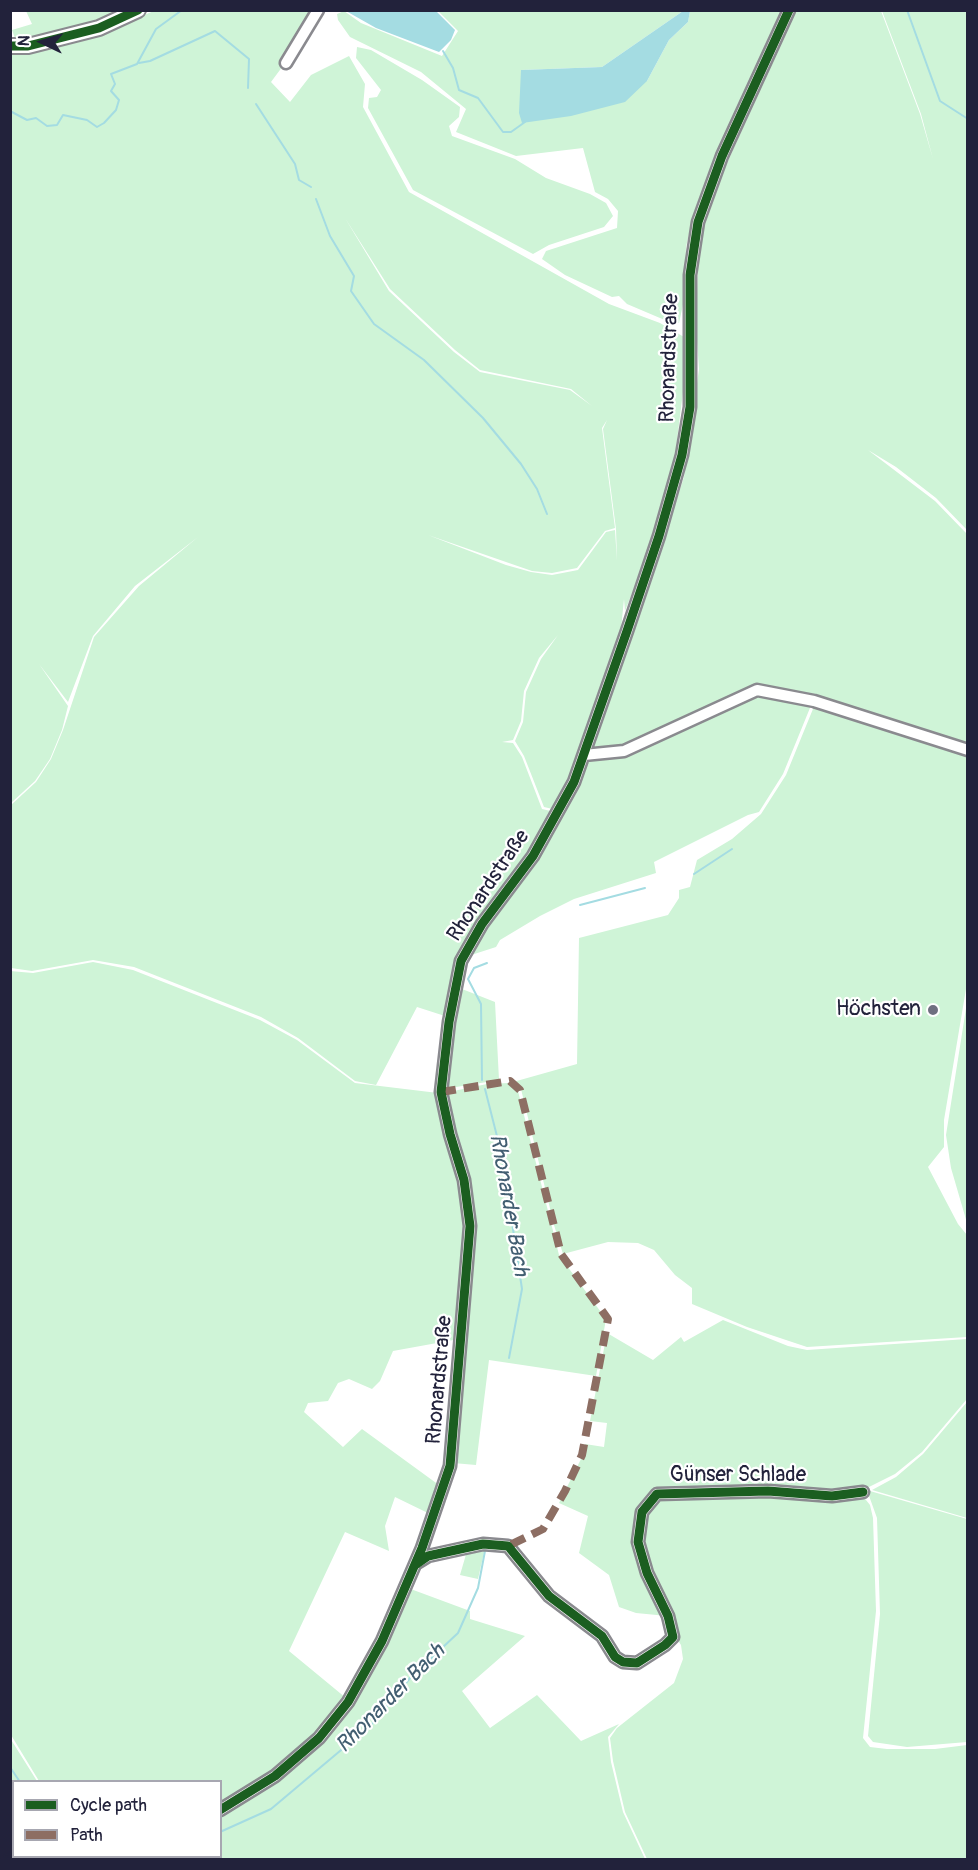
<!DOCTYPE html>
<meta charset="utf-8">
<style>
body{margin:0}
#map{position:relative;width:978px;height:1870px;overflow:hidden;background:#fff;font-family:Pangolin,sans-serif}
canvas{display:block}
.frame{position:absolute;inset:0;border:12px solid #22223b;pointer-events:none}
.legend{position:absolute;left:12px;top:1780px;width:210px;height:78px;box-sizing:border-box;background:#fff;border:2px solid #a7a7b1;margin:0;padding:8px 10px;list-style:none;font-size:18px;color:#22223b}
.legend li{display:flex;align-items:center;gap:12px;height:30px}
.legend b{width:30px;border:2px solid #a7a7b1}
.north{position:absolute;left:12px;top:12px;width:60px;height:60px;-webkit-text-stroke:4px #fff;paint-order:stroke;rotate:274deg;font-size:16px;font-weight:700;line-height:24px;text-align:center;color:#22223b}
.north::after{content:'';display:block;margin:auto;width:21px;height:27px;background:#22223b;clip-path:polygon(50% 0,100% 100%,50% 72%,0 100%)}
</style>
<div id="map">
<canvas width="978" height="1870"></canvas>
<div class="frame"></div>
<ul class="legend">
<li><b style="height:8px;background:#1b5e20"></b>Cycle path</li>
<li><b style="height:8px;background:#8d6e63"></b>Path</li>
</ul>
<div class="north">N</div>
</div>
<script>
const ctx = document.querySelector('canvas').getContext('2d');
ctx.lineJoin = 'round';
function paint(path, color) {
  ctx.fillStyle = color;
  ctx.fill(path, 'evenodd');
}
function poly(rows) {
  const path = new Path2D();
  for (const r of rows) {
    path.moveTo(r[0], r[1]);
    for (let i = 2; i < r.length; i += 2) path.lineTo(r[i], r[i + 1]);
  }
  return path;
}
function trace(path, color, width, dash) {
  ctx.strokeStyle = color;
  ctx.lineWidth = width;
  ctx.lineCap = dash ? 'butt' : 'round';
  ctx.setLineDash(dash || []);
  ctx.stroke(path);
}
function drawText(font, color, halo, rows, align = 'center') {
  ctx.font = font + ' Pangolin,sans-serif';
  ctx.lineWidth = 4.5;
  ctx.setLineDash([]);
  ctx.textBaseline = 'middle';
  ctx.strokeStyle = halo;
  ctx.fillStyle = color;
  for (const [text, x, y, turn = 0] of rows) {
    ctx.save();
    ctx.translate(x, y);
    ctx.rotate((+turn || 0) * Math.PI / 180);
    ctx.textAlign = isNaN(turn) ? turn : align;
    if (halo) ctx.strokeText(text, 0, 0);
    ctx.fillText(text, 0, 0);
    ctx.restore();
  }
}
paint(poly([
 [26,11,123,11,98,22,16,41,12,30,32,24],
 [154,11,317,11,297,47,271,82,290,102,311,75,349,56,365,84,363,107,409,192,609,304,660,323,684,337,684,384,673,472,647,555,625,611,624,599,620,639,573,780,557,810,544,807,524,756,515,741,523,722,526,692,541,659,558,635,539,658,524,691,521,721,513,740,502,742,513,743,522,757,542,809,555,812,531,853,459,960,448,1017,417,1007,376,1085,355,1081,298,1038,261,1017,134,967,93,960,32,971,11,968,11,805,36,782,51,759,63,730,94,637,139,586,198,537,135,586,93,636,68,702,39,664,68,706,62,730,50,759,35,781,11,803,11,52,100,33],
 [345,218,390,289,455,350,480,370,571,389,592,406,570,390,480,372,454,352,389,291],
 [607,420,603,429,616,529,617,561,615,530,606,532,578,570,552,575,531,572,506,565,428,535,532,571,552,573,577,568,605,531,615,528,602,428],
 [344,11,361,23,442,56,458,31,438,11,683,11,602,67,521,70,647,81,669,40,688,22,690,11,781,11,716,155,694,212,686,247,684,300,679,323,667,321,627,304,619,296,612,297,565,275,542,259,546,251,617,228,618,211,608,199,595,192,583,148,516,156,456,132,466,109,421,72,350,37,338,20,337,14],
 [795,11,881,11,920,114,933,159,921,114,882,11,967,11,967,530,936,498,896,467,868,450,935,501,967,534,967,748,767,689,624,749,589,751,629,646,684,477,699,369,696,327,698,262,702,232,711,199],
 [357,47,371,50,422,80,460,107,459,117,449,126,452,136,515,159,546,178,590,194,606,203,613,216,604,227,549,245,533,254,413,190,368,108,369,98,377,97,381,90,356,58],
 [758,692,812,703,783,774,759,812,748,815,654,862,656,873,574,899,540,916,500,940,496,947,465,957,536,856,585,756,622,753],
 [815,704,967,752,967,983,944,1120,944,1147,928,1167,958,1224,967,1235,967,1337,807,1347,747,1327,692,1304,692,1288,675,1275,654,1250,638,1243,608,1242,563,1254,554,1225,521,1089,513,1082,577,1064,579,938,668,915,679,898,679,890,690,887,697,860,732,839,761,814,786,775],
 [93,962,133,970,260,1020,297,1040,355,1083,438,1093,439,1108,461,1180,466,1226,459,1339,393,1351,380,1381,372,1389,349,1379,338,1383,328,1401,308,1403,304,1412,343,1447,362,1429,443,1488,432,1515,395,1497,385,1526,389,1551,345,1532,289,1651,346,1698,318,1737,273,1775,221,1809,220,1782,39,1781,11,1735,10,971,33,973],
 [457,987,495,1002,499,1080,444,1089],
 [967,1002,967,1223,951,1168,946,1135],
 [509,1083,518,1091,559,1255,606,1319,596,1376,489,1360,476,1465,453,1463,472,1226,444,1093,487,1084],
 [723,1320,788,1346,807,1350,967,1339,967,1399,922,1452,895,1474,861,1491,831,1494,671,1491,646,1502,637,1542,667,1616,636,1613,619,1607,609,1575,579,1553,588,1516,559,1503,583,1455,585,1444,604,1447,607,1423,590,1421,607,1333,653,1360,681,1337,684,1342],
 [967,1402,967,1518,872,1490,896,1477,923,1454],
 [870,1491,967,1519,967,1742,907,1747,873,1742,868,1736,880,1614,877,1518,868,1493],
 [658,1495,862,1495,870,1505,873,1518,876,1611,863,1738,870,1747,887,1749,935,1749,967,1745,967,1859,647,1859,625,1812,613,1761,610,1738,617,1728,674,1683,683,1659,681,1645,675,1636,648,1573,640,1526],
 [485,1548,478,1579,460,1575,467,1551],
 [408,1588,470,1611,470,1619,525,1636,462,1691,490,1728,537,1695,581,1741,619,1724,608,1737,611,1762,623,1812,645,1859,89,1860,97,1856,220,1856,221,1813,277,1777,350,1703],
 [10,1738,37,1781,14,1782,13,1829,10,1825]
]), '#cff4d7');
paint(poly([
 [346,11,436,11,455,30,451,40,439,52,376,28],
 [683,11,690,11,688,22,669,40,647,81,625,102,571,116,522,123,519,113,521,70,602,67]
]), '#a4dce2');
trace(poly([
 [907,10,940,101,968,119],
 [443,51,453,68,459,90,478,98,503,132,511,132,525,122],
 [139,63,150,61,215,31,249,59,248,88],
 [10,102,10,103],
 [256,104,295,164,299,180,311,187],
 [10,111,27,120,36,118,47,126,57,125,63,115,87,120,97,127,104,123,116,110,119,100,111,91,115,84,111,74,137,64,156,29,182,10],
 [316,199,330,236,354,276,351,291,374,324,424,360,483,418,521,464,537,489,547,514],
 [694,874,732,849],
 [580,905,645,888],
 [482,1080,481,1004,468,979,474,968,487,963],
 [485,1089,502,1156,522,1289,509,1358],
 [10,1767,20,1782],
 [220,1832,271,1809,372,1724,410,1678,458,1633,478,1588,485,1551],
 [133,1860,143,1860],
 [161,1860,168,1856]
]), '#a4dce2', 2);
const minor = poly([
 [286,63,318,10],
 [584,755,624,751,757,690,814,701,968,750],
 [415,1564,428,1556,483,1544,508,1546,549,1596,602,1636,615,1657,623,1662,637,1663,665,1645,673,1637,668,1616,647,1573,638,1542,642,1512,657,1494,768,1491,832,1496,863,1492],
 [220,1810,275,1776,319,1738,348,1702,382,1641,422,1548,450,1466,470,1226,464,1180,450,1134,441,1092,449,1022,461,961,482,924,533,856,574,782,627,631,659,536,682,455,690,407,690,275,698,222,722,156,789,10],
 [83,1860,89,1856]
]);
const major = poly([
 [10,46,28,46,99,28,138,10]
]);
trace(minor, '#8a8a8f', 15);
trace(major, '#8a8a8f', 18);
trace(minor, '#fff', 10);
trace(major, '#fff', 14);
trace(poly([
 [441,1092,510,1081,520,1090,561,1254,608,1319,582,1455,565,1491,543,1529,508,1546]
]), '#8d6e63', 8, [15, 8]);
trace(poly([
 [10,46,28,46,99,28,138,10],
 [415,1565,428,1556,483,1544,508,1546,549,1596,602,1636,615,1657,623,1662,637,1663,665,1645,673,1637,668,1616,647,1573,638,1542,642,1512,657,1494,768,1491,832,1496,863,1492],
 [220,1810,275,1776,319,1738,348,1702,382,1641,422,1548,450,1466,470,1226,464,1180,450,1134,441,1092,449,1022,461,961,482,924,533,856,574,782,627,631,659,536,682,455,690,407,690,275,698,222,722,156,789,10]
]), '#1b5e20', 9);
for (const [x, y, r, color] of [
 [933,1010,6,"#6f6f80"]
]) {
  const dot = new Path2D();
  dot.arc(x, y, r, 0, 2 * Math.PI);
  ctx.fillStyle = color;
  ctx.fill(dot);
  trace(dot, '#fff', 2);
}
drawText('21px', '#22223b', '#fff', [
 ["Rhonardstraße",670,358,-88],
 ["Rhonardstraße",489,886,-56],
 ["Rhonardstraße",440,1380,-85],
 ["Günser Schlade",738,1476]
]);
drawText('21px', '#22223b', '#fff', [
 ["Höchsten",921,1010]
], 'right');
drawText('italic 22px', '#425e71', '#fff', [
 ["Rhonarder Bach",508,1205,80],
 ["Rhonarder Bach",391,1699,-45]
]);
</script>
